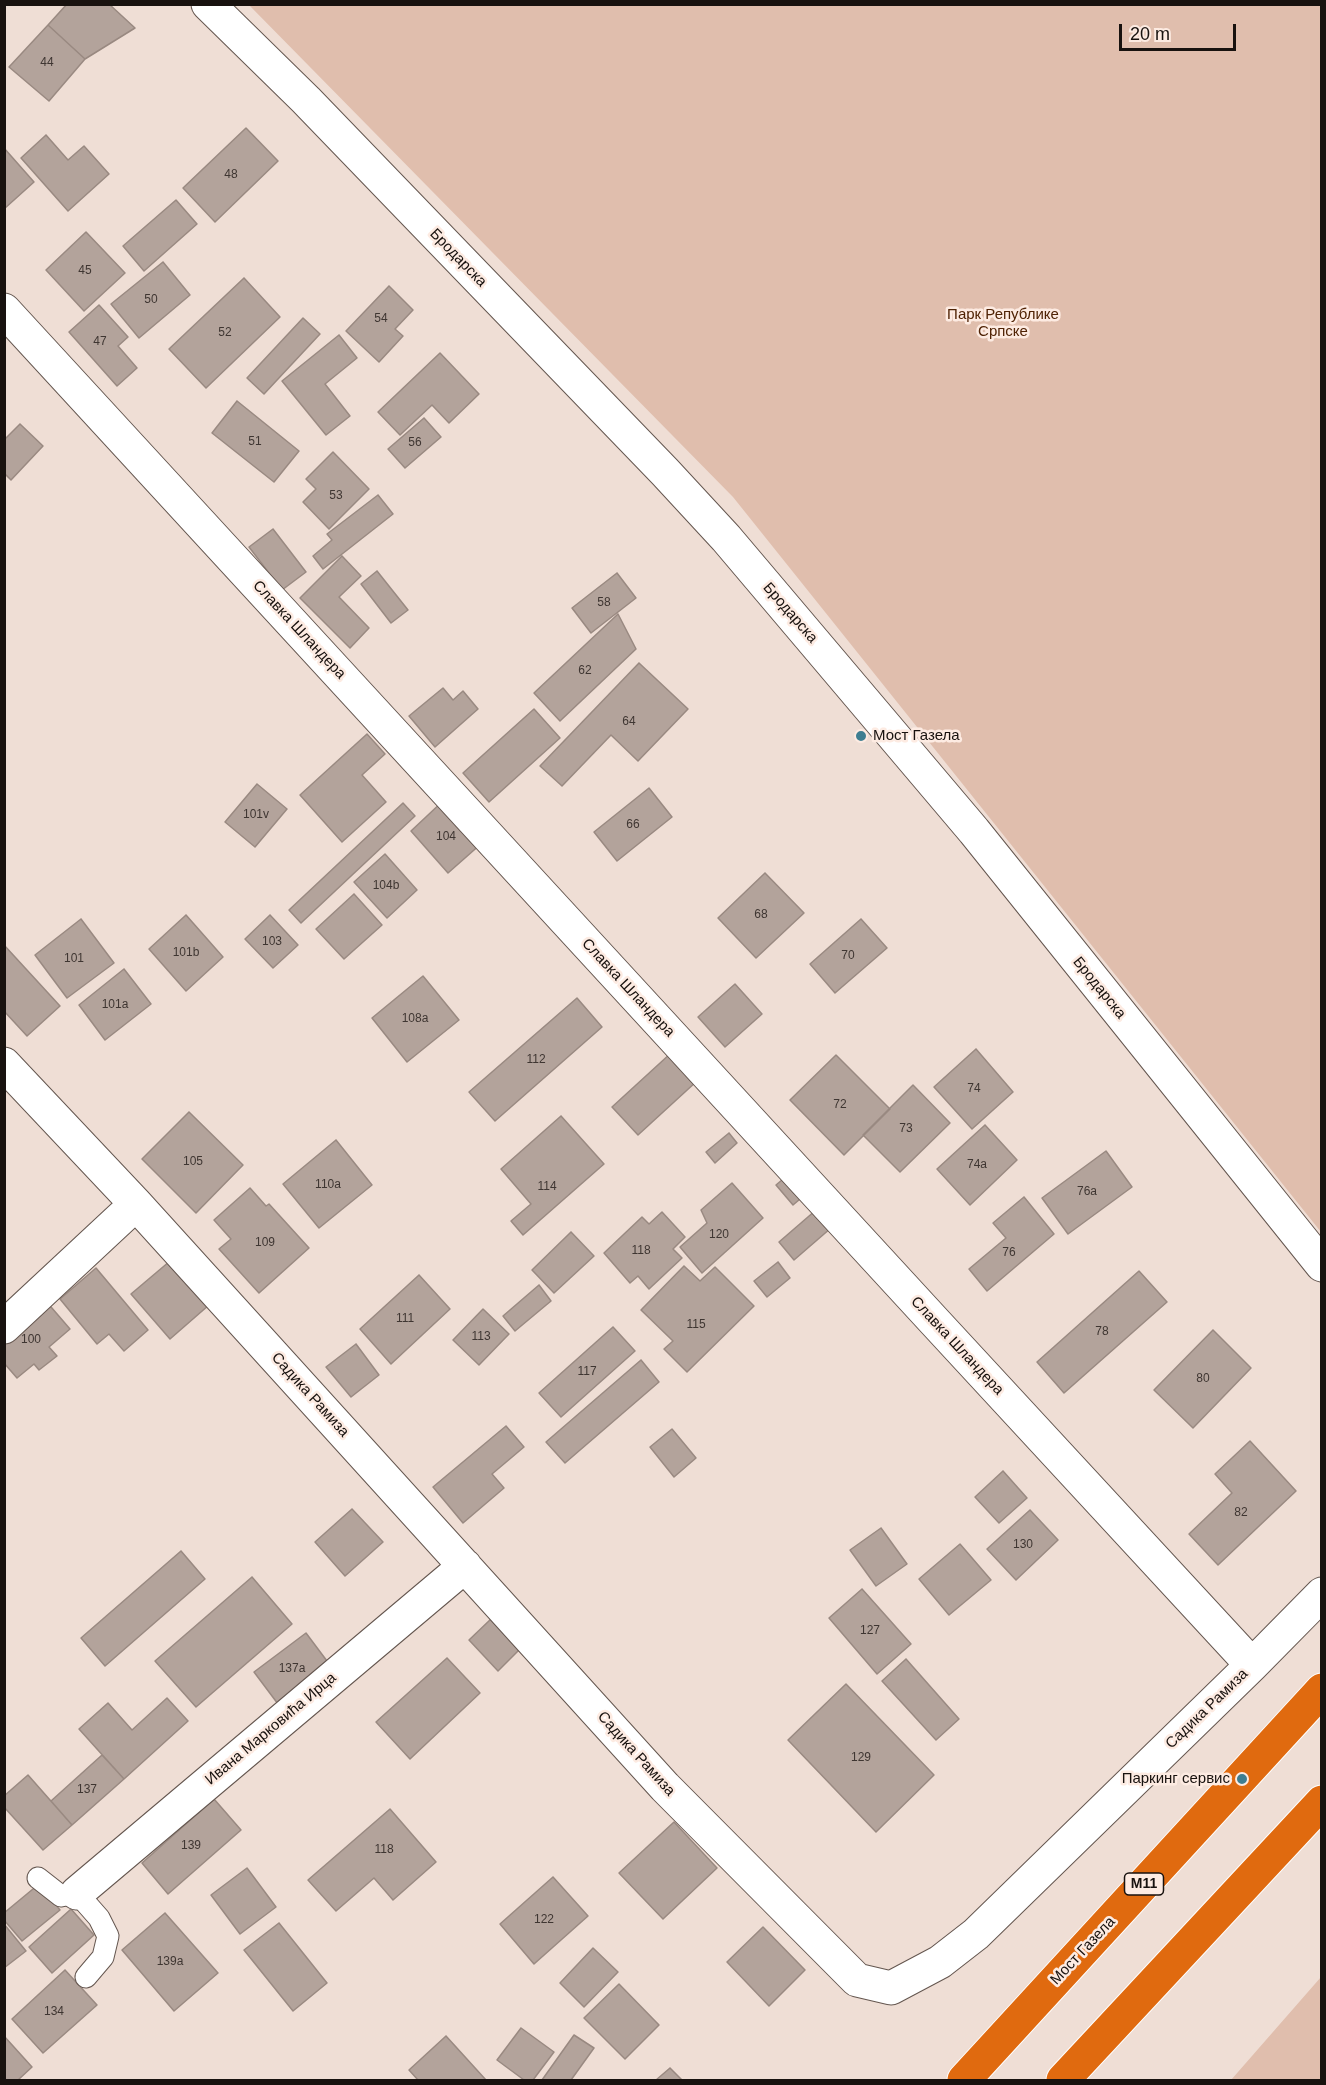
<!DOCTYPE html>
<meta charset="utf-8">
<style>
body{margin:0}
#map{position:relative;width:1326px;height:2085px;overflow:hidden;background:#efded5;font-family:Helvetica,sans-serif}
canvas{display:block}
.frame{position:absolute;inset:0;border:6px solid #18120f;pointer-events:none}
.scale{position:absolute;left:1119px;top:24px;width:117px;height:27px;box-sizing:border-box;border:3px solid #18120f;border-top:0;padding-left:8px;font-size:18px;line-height:21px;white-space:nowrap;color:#18120f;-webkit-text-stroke:4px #fdebe2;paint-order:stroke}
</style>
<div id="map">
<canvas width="1326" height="2085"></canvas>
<div class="frame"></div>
<div class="scale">20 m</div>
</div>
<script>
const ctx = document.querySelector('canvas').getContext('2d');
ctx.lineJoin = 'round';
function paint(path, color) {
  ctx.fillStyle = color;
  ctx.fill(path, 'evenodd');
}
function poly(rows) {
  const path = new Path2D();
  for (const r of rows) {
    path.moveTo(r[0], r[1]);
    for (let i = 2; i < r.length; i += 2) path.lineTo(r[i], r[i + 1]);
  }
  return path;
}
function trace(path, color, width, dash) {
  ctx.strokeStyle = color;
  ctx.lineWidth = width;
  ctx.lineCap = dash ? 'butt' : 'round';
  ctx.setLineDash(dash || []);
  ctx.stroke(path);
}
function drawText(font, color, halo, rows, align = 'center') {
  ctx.font = font + ' Helvetica,sans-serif';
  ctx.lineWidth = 5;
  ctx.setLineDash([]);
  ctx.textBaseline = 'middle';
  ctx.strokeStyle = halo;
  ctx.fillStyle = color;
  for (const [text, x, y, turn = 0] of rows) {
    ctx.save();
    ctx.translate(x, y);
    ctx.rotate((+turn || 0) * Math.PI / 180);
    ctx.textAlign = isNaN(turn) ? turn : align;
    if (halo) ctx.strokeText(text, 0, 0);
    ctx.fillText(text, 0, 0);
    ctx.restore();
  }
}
paint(poly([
 [249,5,1321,5,1321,1232,733,497],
 [1321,1977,1321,2080,1231,2080]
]), '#e0bead');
const building = poly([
 [67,4,109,4,135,28,85,59,48,25,67,4],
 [48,25,85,59,49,101,9,67,48,25],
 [246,128,278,161,215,222,183,188,246,128],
 [46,135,68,160,84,146,109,174,68,211,21,158,46,135],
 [4,148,34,182,4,209,4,148],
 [176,200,197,224,144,271,123,246,176,200],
 [86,232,125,273,84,311,46,270,86,232],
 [163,262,190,295,139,338,111,304,163,262],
 [244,278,280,317,206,388,169,349,244,278],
 [389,286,413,310,395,329,403,336,379,362,346,331,389,286],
 [99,305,128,337,118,346,137,368,117,386,69,332,99,305],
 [303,318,320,334,264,394,247,378,303,318],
 [339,335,357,358,325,384,350,416,326,435,282,381,339,335],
 [440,353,479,394,449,423,432,405,400,435,378,412,440,353],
 [237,401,299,451,274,482,212,433,237,401],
 [424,418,441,437,405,468,388,449,424,418],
 [20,424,43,446,11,480,4,473,4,440,20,424],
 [333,452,369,489,329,529,303,502,316,489,306,479,333,452],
 [378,495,393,514,323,569,313,556,332,540,327,534,378,495],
 [273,529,306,572,282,590,249,547,273,529],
 [342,556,361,576,339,597,369,628,350,648,300,598,342,556],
 [377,571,408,610,391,623,361,584,377,571],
 [617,573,636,598,591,633,572,608,617,573],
 [618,614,636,649,560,721,534,693,618,614],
 [639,663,688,709,638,761,611,735,562,786,540,766,639,663],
 [443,688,453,700,463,691,478,709,435,747,409,716,443,688],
 [534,709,560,738,489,802,463,773,534,709],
 [367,734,385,754,362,775,386,802,342,842,300,795,367,734],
 [257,784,287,809,255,847,225,822,257,784],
 [649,788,672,817,617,861,594,832,649,788],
 [444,800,482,843,448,873,411,831,444,800],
 [403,803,415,816,301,923,289,910,403,803],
 [385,854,417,890,387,918,354,882,385,854],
 [765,873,804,913,756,958,718,918,765,873],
 [354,894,382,925,344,959,316,929,354,894],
 [186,915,223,957,186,991,149,949,186,915],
 [270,915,298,945,273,968,245,939,270,915],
 [81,919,114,963,67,998,35,955,81,919],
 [861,919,887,948,835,993,810,964,861,919],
 [4,945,60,1006,27,1036,4,1011,4,945],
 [124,969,151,1004,105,1040,79,1005,124,969],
 [423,976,459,1020,407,1062,372,1018,423,976],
 [735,984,762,1014,725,1047,698,1017,735,984],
 [577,998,602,1027,495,1121,469,1092,577,998],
 [976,1049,1013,1092,972,1129,934,1087,976,1049],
 [671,1053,697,1081,638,1135,612,1107,671,1053],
 [836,1055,890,1109,844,1155,790,1100,836,1055],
 [913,1085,950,1123,900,1172,863,1135,913,1085],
 [189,1112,243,1165,196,1213,142,1159,189,1112],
 [561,1116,604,1164,523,1235,511,1221,531,1204,501,1169,561,1116],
 [985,1125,1017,1160,970,1205,937,1169,985,1125],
 [729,1133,737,1143,715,1163,706,1152,729,1133],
 [336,1140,372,1185,319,1228,283,1184,336,1140],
 [1106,1151,1132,1187,1068,1234,1042,1198,1106,1151],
 [789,1174,806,1194,793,1205,776,1185,789,1174],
 [732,1183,763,1218,702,1273,680,1247,707,1223,701,1210,732,1183],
 [250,1188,266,1206,269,1204,309,1248,259,1293,219,1249,231,1239,214,1220,250,1188],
 [1024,1197,1054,1234,987,1291,969,1269,1006,1238,993,1223,1024,1197],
 [816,1210,831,1228,794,1260,779,1242,816,1210],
 [662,1212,685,1237,673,1249,682,1258,649,1289,638,1276,630,1283,604,1253,642,1217,649,1224,662,1212],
 [571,1232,594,1256,554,1293,532,1270,571,1232],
 [170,1261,209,1305,170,1339,131,1294,170,1261],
 [778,1262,790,1278,767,1297,754,1281,778,1262],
 [684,1266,700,1281,715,1267,754,1306,687,1372,664,1349,673,1341,641,1310,684,1266],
 [96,1268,148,1330,124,1351,109,1334,97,1344,60,1299,96,1268],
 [1139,1271,1167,1302,1064,1393,1037,1362,1139,1271],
 [419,1275,450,1309,391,1364,360,1329,419,1275],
 [539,1285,551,1301,515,1331,503,1316,539,1285],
 [45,1300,70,1329,49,1347,57,1356,39,1370,34,1364,17,1378,4,1363,4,1334,45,1300],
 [483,1309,509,1334,479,1365,453,1340,483,1309],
 [613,1327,635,1351,561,1417,539,1393,613,1327],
 [1213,1330,1251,1368,1193,1428,1154,1390,1213,1330],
 [356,1344,379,1375,351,1397,326,1367,356,1344],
 [641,1360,659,1382,565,1463,546,1442,641,1360],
 [506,1426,524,1447,492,1474,504,1488,463,1523,433,1487,506,1426],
 [672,1429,696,1458,674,1477,650,1447,672,1429],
 [1250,1441,1296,1491,1218,1565,1189,1534,1232,1493,1215,1474,1250,1441],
 [1003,1471,1027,1498,999,1523,975,1497,1003,1471],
 [352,1509,383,1542,345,1576,315,1542,352,1509],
 [1030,1510,1058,1540,1016,1580,987,1549,1030,1510],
 [881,1528,907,1564,876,1586,850,1550,881,1528],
 [960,1544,991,1580,949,1615,919,1579,960,1544],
 [181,1551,205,1579,105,1666,81,1638,181,1551],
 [252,1577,292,1624,196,1707,155,1661,252,1577],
 [862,1589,911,1644,877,1674,829,1618,862,1589],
 [492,1618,521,1648,498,1671,469,1640,492,1618],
 [306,1633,330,1665,278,1704,254,1672,306,1633],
 [447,1658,480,1693,410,1759,376,1722,447,1658],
 [906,1659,959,1719,936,1740,882,1681,906,1659],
 [846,1684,934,1775,876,1832,788,1740,846,1684],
 [167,1698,188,1721,124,1779,79,1729,108,1703,132,1730,167,1698],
 [102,1755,124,1779,72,1825,51,1801,102,1755],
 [28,1775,72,1825,43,1850,4,1807,4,1796,28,1775],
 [214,1799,241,1830,168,1894,142,1863,214,1799],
 [390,1809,436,1862,393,1900,374,1878,336,1911,308,1880,390,1809],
 [674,1822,717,1868,663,1919,619,1873,674,1822],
 [247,1868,276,1907,240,1934,211,1895,247,1868],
 [553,1877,588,1916,534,1964,500,1924,553,1877],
 [39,1884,60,1910,22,1941,4,1920,4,1913,39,1884],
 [71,1909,94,1935,52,1973,29,1947,71,1909],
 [165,1913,218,1973,174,2011,122,1950,165,1913],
 [279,1923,327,1983,293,2011,244,1950,279,1923],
 [4,1924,26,1951,4,1968,4,1924],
 [763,1927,805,1970,769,2006,727,1962,763,1927],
 [593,1948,618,1972,584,2007,560,1983,593,1948],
 [65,1970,97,2005,43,2053,12,2019,65,1970],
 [619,1984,659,2025,625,2059,584,2018,619,1984],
 [521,2028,554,2052,533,2080,524,2080,497,2060,521,2028],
 [574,2035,594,2048,571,2080,542,2080,574,2035],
 [4,2036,32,2067,18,2080,4,2080,4,2036],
 [446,2036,486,2080,418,2080,409,2070,446,2036],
 [670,2068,682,2080,656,2080,670,2068]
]);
paint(building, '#b3a39b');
trace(building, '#998981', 1.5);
const lane = poly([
 [38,1878,61,1896,77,1893,99,1918,108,1936,103,1957,86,1977]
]);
const street = poly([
 [208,4,306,100,665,472,726,538,974,831,1322,1265],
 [4,310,935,1322,1252,1665],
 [4,1064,136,1204,665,1787,857,1980,891,1988,940,1962,976,1934,1252,1665,1322,1594],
 [4,1327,136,1204],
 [77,1893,465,1566]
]);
const highway = poly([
 [964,2080,1322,1690],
 [1063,2080,1322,1802]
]);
trace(lane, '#64564f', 23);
trace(street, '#64564f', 35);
trace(highway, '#fff', 35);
trace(lane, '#fff', 21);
trace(street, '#fff', 33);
trace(highway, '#e06a0f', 33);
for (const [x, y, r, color] of [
 [861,736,6,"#3e7e91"],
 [1242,1779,6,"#3e7e91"]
]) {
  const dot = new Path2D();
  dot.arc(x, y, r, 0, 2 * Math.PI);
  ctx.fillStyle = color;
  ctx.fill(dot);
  trace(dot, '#fdebe2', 2);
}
drawText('12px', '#3f3632', null, [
 ["44",47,63],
 ["48",231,175],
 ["45",85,271],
 ["50",151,300],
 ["54",381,319],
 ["52",225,333],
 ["47",100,342],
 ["51",255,442],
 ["56",415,443],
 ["53",336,496],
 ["58",604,603],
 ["62",585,671],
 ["64",629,722],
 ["101v",256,815],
 ["66",633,825],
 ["104",446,837],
 ["104b",386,886],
 ["68",761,915],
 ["103",272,942],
 ["101b",186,953],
 ["70",848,956],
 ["101",74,959],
 ["101a",115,1005],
 ["108a",415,1019],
 ["112",536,1060],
 ["74",974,1089],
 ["72",840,1105],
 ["73",906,1129],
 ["105",193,1162],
 ["74a",977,1165],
 ["110a",328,1185],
 ["114",547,1187],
 ["76a",1087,1192],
 ["120",719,1235],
 ["109",265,1243],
 ["118",641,1251],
 ["76",1009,1253],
 ["111",405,1319],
 ["115",696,1325],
 ["78",1102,1332],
 ["113",481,1337],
 ["100",31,1340],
 ["117",587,1372],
 ["80",1203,1379],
 ["82",1241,1513],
 ["130",1023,1545],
 ["127",870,1631],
 ["137a",292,1669],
 ["129",861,1758],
 ["137",87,1790],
 ["139",191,1846],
 ["118",384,1850],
 ["122",544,1920],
 ["139a",170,1962],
 ["134",54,2012]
]);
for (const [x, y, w] of [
 [1144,1884,39]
]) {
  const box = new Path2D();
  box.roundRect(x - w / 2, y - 11, w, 22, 4.5);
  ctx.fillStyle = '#fdebe2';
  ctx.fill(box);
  trace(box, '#18120f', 1.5);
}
drawText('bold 14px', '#18120f', null, [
 ["M11",1144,1884]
]);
drawText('15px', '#18120f', '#fdebe2', [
 ["Бродарска",458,258,46],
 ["Бродарска",790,613,49],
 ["Славка Шландера",299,630,47],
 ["Славка Шландера",628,988,47],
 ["Бродарска",1099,988,51],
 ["Славка Шландера",957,1346,47],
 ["Садика Рамиза",310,1395,48],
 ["Садика Рамиза",1207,1709,-44],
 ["Ивана Марковића Ирца",271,1729,-40],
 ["Садика Рамиза",636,1754,48],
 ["Мост Газела",1083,1951,-47]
]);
drawText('15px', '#502305', '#fdebe2', [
 ["Парк Републике",1003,315],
 ["Српске",1003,332]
]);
drawText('15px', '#18120f', '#fdebe2', [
 ["Мост Газела",873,736],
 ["Паркинг сервис",1230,1779,"right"]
], 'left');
</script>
